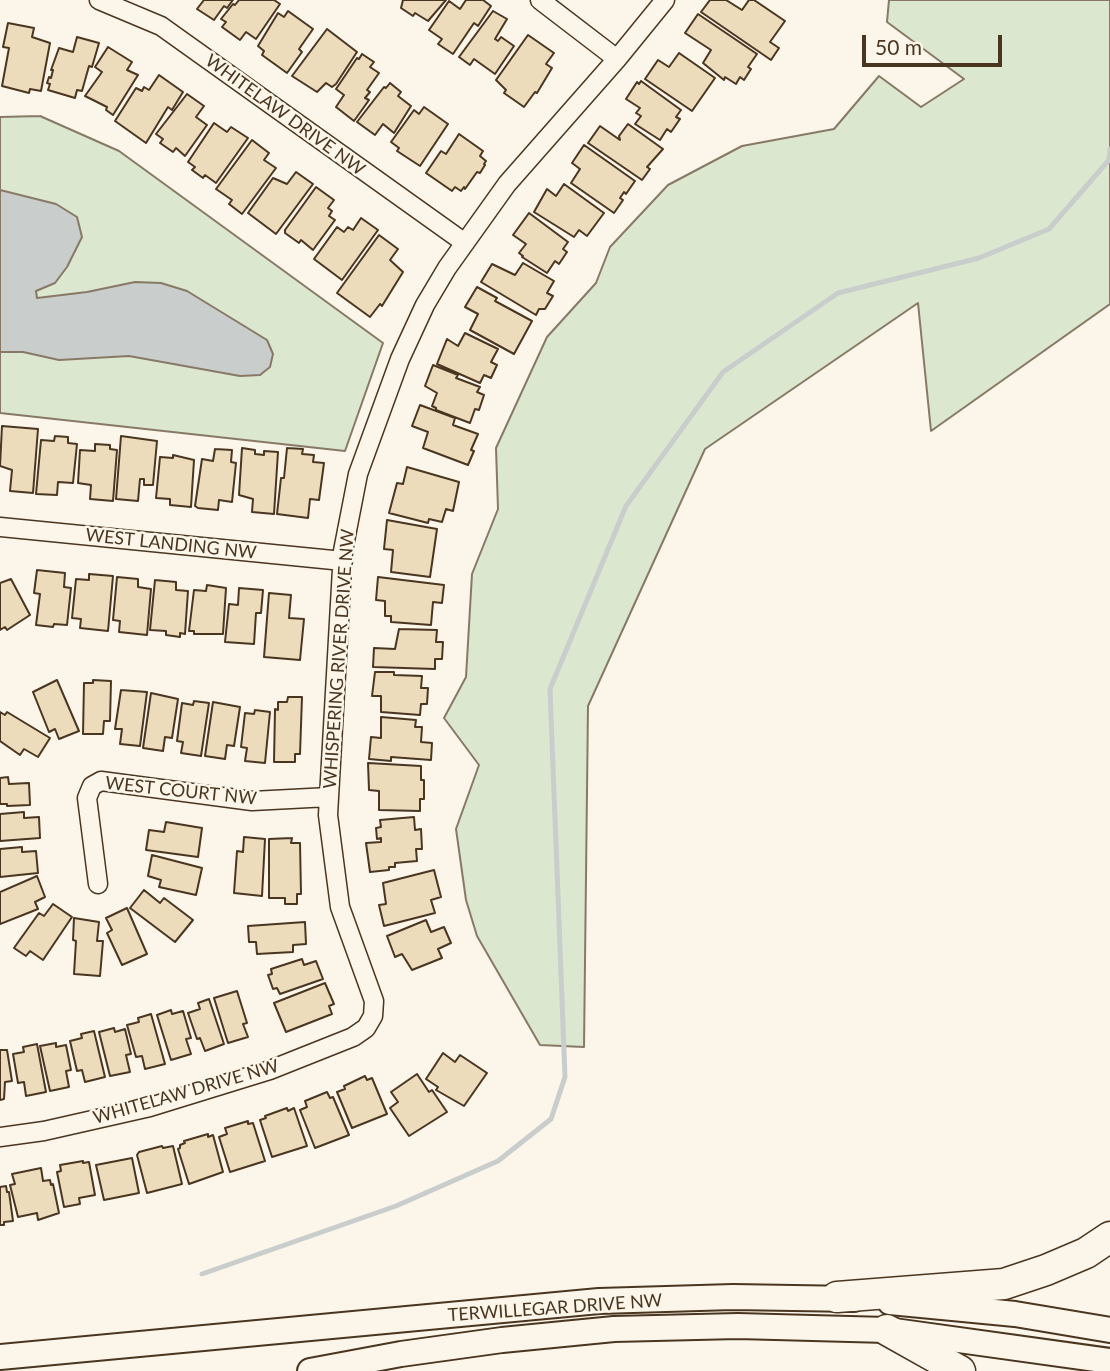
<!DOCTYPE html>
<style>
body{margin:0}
#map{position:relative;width:1110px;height:1371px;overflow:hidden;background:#fbf6e9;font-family:Lato,sans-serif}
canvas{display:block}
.scale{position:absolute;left:862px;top:35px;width:140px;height:32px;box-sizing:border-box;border:4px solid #4a3520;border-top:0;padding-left:9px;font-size:21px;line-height:24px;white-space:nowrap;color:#4a3520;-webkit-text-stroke:5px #fbf6e9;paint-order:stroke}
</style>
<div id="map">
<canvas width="1110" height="1371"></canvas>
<div class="scale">50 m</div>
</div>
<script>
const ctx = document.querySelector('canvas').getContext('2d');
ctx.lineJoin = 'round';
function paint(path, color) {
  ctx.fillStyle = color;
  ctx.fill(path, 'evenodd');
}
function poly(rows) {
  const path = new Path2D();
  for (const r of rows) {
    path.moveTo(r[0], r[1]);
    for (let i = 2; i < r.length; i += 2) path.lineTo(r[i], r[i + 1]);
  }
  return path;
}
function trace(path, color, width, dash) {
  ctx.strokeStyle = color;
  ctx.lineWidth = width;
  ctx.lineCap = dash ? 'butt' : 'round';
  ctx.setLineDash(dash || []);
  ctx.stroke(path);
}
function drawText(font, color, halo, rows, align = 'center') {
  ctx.font = font + ' Lato,sans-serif';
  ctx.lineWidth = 5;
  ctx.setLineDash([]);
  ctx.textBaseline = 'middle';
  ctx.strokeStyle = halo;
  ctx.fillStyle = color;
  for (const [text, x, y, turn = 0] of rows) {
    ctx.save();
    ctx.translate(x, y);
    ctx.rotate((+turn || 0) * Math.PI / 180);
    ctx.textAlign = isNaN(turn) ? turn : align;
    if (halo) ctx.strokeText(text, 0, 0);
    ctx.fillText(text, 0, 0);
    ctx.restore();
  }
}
const green = poly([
 [889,0,1110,0,1110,304,931,431,918,303,705,449,588,706,584,1047,540,1045,477,936,466,900,456,829,479,765,444,718,466,677,472,574,498,509,496,448,547,337,596,283,610,247,668,185,742,146,834,129,879,76,921,107,964,79,887,22,889,0],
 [40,116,119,151,383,343,345,451,0,413,0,117,40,116]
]);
paint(green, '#dce7d0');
trace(green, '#887966', 2);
const water = poly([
 [0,190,56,204,77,217,82,237,67,267,55,283,36,291,37,298,87,292,135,282,161,283,187,291,267,340,273,354,270,367,260,375,240,376,129,356,59,360,23,352,0,352,0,190]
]);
paint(water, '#c9cecd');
trace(water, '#887966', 2);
trace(poly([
 [202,1274,396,1206,498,1161,551,1119,565,1077,550,689,626,506,723,372,838,293,979,258,1049,229,1109,160,1110,149]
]), '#c9cecd', 5);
const building = poly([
 [204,0,233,0,227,8,224,6,214,20,197,9,204,0],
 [239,0,274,0,280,4,256,39,246,32,240,40,222,27,226,22,221,19,233,4,235,5,239,0],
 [403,0,446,0,428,21,415,13,413,16,401,8,403,0],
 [466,0,483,0,491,6,478,26,474,23,453,54,438,44,442,39,429,30,449,1,460,9,466,0],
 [710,0,726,0,742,10,749,0,754,0,785,21,770,42,779,48,771,60,701,12,710,0],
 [288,11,313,29,299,49,302,52,287,73,262,55,264,51,258,46,278,13,284,17,288,11],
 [493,11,507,19,495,39,498,41,501,37,514,46,495,74,474,59,470,65,459,57,493,11],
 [698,14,757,54,748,67,751,69,744,80,740,77,736,84,725,77,724,80,703,63,711,50,685,33,698,14],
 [8,23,34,28,32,37,50,43,41,91,30,89,29,93,2,86,9,48,3,47,8,23],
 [327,29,357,52,336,84,332,87,326,83,317,92,292,76,327,29],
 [528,35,554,53,546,64,552,68,537,93,535,92,524,107,504,93,506,90,496,80,528,35],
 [77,37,99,43,92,67,89,66,82,91,77,90,75,98,48,90,50,84,47,83,49,77,51,78,53,70,51,70,59,48,73,52,77,37],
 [108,47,132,62,127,70,138,75,113,115,106,110,107,107,85,96,102,72,95,67,108,47],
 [679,53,715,78,692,111,645,79,658,60,669,67,679,53],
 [362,54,374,62,370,67,379,73,367,90,370,92,365,98,369,100,354,121,336,107,344,95,336,89,357,58,359,59,362,54],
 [159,75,183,92,172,110,168,107,146,143,115,121,136,88,142,91,144,87,149,90,159,75],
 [641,81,681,110,676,117,680,119,671,132,667,129,660,140,635,124,641,116,636,113,640,108,626,99,637,82,639,84,641,81],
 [390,83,401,92,398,96,411,106,394,133,383,124,375,135,357,122,384,87,386,88,390,83],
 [187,94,204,106,196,117,207,125,185,156,176,148,173,152,160,143,163,139,156,134,187,94],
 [424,107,448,124,420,166,397,151,399,148,391,142,414,110,419,114,424,107],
 [214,123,227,132,231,127,248,138,216,183,205,175,203,178,192,170,195,167,188,162,214,123],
 [628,124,663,149,647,167,650,169,642,180,588,143,600,126,620,140,619,136,628,124],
 [459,134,483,151,480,156,486,161,484,164,485,165,480,173,477,172,465,189,464,187,461,191,455,187,452,191,426,173,441,151,446,154,459,134],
 [252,140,269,153,264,160,276,168,242,214,229,204,232,200,216,189,252,140],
 [584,145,635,181,626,194,624,192,620,198,623,200,614,213,571,183,580,169,572,163,584,145],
 [296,172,313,184,276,234,248,213,273,178,287,184,296,172],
 [564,184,604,213,587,236,579,230,574,237,534,212,547,189,556,196,564,184],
 [316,187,334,200,328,208,332,211,329,216,335,220,313,250,301,240,299,243,285,233,285,230,316,187],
 [529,213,568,242,563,249,567,252,559,264,555,261,547,273,522,257,523,256,519,253,526,244,513,235,529,213],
 [361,218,378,230,342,280,314,259,337,227,344,232,348,227,353,230,361,218],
 [379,235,398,249,390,260,403,272,382,306,380,304,370,317,337,293,379,235],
 [523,263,554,281,547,293,553,296,545,309,539,309,536,315,481,282,492,264,515,275,523,263],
 [477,287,497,298,495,301,532,321,514,354,470,330,478,314,465,307,477,287],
 [465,333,498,349,491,362,497,365,491,378,484,375,480,383,437,364,447,339,458,346,465,333],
 [433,365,458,375,456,378,480,387,477,392,484,395,479,410,475,409,470,423,436,410,436,408,432,406,437,393,425,386,433,365],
 [420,405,455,418,453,425,478,434,471,450,474,451,468,465,423,448,428,432,412,426,420,405],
 [2,426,38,429,33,493,10,491,12,470,0,466,2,426],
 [55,436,68,437,68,443,77,444,73,483,58,482,57,495,36,494,41,440,54,441,55,436],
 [121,436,157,441,153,485,144,485,144,479,140,479,138,501,116,499,121,436],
 [95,444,110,445,110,449,117,450,113,501,90,499,91,485,78,483,80,450,95,451,95,444],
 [242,448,255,450,255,454,264,455,264,451,278,452,274,514,252,512,253,499,239,495,242,448],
 [287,448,303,449,302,454,314,455,313,462,324,463,319,500,310,499,308,518,277,514,281,478,284,478,287,448],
 [215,449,232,450,231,462,236,463,232,502,219,500,218,510,198,508,195,506,202,459,213,461,215,449],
 [173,455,194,460,191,507,170,505,170,499,156,498,160,457,173,458,173,455],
 [407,467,459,482,453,511,446,509,442,522,429,519,428,523,389,513,397,483,403,484,407,467],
 [387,520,437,529,430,577,391,572,393,550,384,549,387,520],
 [37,570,65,573,64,587,71,588,67,625,54,624,53,627,36,625,40,594,34,593,37,570],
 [89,574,113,576,108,631,80,628,81,619,72,618,76,579,89,580,89,574],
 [117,577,138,579,138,587,151,589,147,635,119,632,120,621,113,620,117,577],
 [378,577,444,585,442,603,433,602,431,625,391,622,391,616,385,616,385,601,376,600,378,577],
 [11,579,30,615,7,630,5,627,0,630,0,583,11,579],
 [155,580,176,582,176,590,188,591,185,634,180,633,180,637,166,635,166,631,150,630,155,580],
 [207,585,226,588,223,634,194,634,194,631,189,631,194,590,206,591,207,585],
 [239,588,263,590,261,613,256,613,254,644,225,642,229,604,238,605,239,588],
 [269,593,291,595,289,618,304,619,300,660,264,657,269,593],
 [399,629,437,630,436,642,443,642,442,659,435,659,435,669,373,667,374,648,395,649,399,629],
 [375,672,394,672,394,675,422,676,421,688,428,688,427,704,421,704,420,715,381,712,381,696,372,696,375,672],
 [57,680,79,731,59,739,55,729,49,732,33,692,57,680],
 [93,680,111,681,110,721,104,721,103,734,83,734,84,683,93,683,93,680],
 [121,690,147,692,140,746,120,744,122,729,115,729,121,690],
 [151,693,178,699,172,738,165,737,163,751,143,748,151,693],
 [288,697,302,697,300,754,295,754,295,762,274,762,275,709,278,710,278,702,287,702,288,697],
 [194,701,209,703,201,756,181,753,183,742,177,741,182,703,193,705,194,701],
 [213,702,240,707,234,746,227,745,225,759,205,756,213,702],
 [255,710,270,712,265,763,245,761,247,748,241,747,245,713,254,714,255,710],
 [0,712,5,715,7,712,50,738,38,757,24,749,20,755,0,741,0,712],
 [381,717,416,720,415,727,422,727,421,742,432,743,431,760,391,757,391,761,369,759,371,737,381,738,381,717],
 [368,763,421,766,421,780,424,780,424,799,420,799,420,811,379,810,379,791,369,790,368,763],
 [8,777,9,784,29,783,30,805,7,806,7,804,0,804,0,778,8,777],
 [24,812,24,818,39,817,40,838,0,841,0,814,24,812],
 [414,817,415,830,421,829,422,849,416,849,417,861,395,863,395,867,389,867,389,870,370,872,366,843,381,842,381,838,377,839,376,828,381,827,380,820,414,817],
 [166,822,202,828,198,857,146,850,149,830,164,832,166,822],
 [244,837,265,839,262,896,234,893,237,851,243,852,244,837],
 [292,838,291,843,300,843,301,894,297,894,297,904,285,904,285,898,269,898,269,839,292,838],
 [22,847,22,852,36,851,38,873,0,877,0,849,22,847],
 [152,855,202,868,196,895,159,887,161,880,148,876,152,855],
 [434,870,441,897,431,900,435,913,384,926,379,905,386,904,383,883,434,870],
 [37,876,45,897,35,902,38,909,0,924,0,892,37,876],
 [144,890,160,903,164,898,193,920,175,942,130,908,144,890],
 [53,904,72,917,43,960,30,951,26,956,14,948,39,913,44,916,53,904],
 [127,908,147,954,122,965,107,933,112,930,106,918,127,908],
 [74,918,99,922,97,941,103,941,100,976,74,974,76,941,73,940,74,918],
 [426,920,431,932,444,927,451,943,438,949,442,958,412,970,402,954,395,957,387,936,426,920],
 [305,922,306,944,293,945,293,952,257,954,256,942,249,942,248,926,305,922],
 [302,959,304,965,316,961,323,979,280,994,277,988,273,989,268,975,272,974,271,969,302,959],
 [325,983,334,1004,329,1006,332,1014,286,1032,274,1003,325,983],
 [237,991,247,1023,243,1024,248,1037,228,1043,214,998,237,991],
 [209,999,224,1044,205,1051,200,1038,197,1039,188,1013,200,1009,198,1003,209,999],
 [171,1010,172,1014,183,1011,191,1038,186,1039,191,1054,171,1060,157,1015,171,1010],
 [151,1014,165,1064,145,1069,142,1056,136,1057,127,1025,139,1022,138,1018,151,1014],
 [114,1028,115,1032,125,1029,131,1054,126,1055,130,1072,110,1076,99,1032,114,1028],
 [94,1031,105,1077,85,1082,82,1070,77,1071,70,1041,82,1038,81,1034,94,1031],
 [56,1043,56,1047,66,1045,71,1070,66,1071,69,1087,50,1091,40,1046,56,1043],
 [37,1044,46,1092,26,1096,24,1082,18,1083,13,1054,24,1052,23,1047,37,1044],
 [0,1050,7,1050,12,1081,5,1082,4,1099,0,1100,0,1050],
 [443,1053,455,1062,460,1055,487,1073,464,1106,436,1090,438,1087,426,1079,443,1053],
 [417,1074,429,1092,432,1090,447,1112,409,1136,390,1108,398,1102,391,1092,417,1074],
 [365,1076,367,1080,372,1078,387,1114,352,1128,337,1092,345,1089,344,1086,365,1076],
 [327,1092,330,1098,333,1097,349,1135,315,1148,300,1110,307,1107,305,1101,327,1092],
 [287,1108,288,1111,294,1108,307,1146,272,1157,260,1120,266,1118,265,1116,287,1108],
 [248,1121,248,1124,253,1123,265,1161,230,1172,219,1137,227,1134,225,1128,248,1121],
 [208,1134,208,1137,213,1135,223,1172,189,1184,178,1149,180,1148,180,1145,185,1143,184,1141,208,1134],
 [162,1146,163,1148,173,1146,182,1184,147,1193,137,1155,139,1152,162,1146],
 [132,1158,139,1193,104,1200,96,1165,132,1158],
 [83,1161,83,1163,89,1162,95,1195,79,1198,80,1204,64,1207,57,1172,61,1171,60,1165,83,1161],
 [41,1168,43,1181,50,1180,51,1185,53,1184,59,1213,38,1220,37,1213,18,1217,10,1185,15,1184,12,1174,41,1168],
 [6,1186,7,1192,9,1192,13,1221,4,1222,4,1225,0,1225,0,1187,6,1186]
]);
paint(building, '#ecdcbc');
trace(building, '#4a3520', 2);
const minor = poly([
 [99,0,161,26,465,243],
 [540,0,617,59],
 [0,527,343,561],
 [98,884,87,798,92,786,101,781,252,801,329,797],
 [0,1137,44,1131,150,1107,270,1070,353,1037,366,1028,373,1016,374,1001,340,907,328,815,343,551,358,474,400,359,425,305,447,268,507,184,617,59,665,0]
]);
const secondary = poly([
 [890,1302,1015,1314,1110,1330],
 [0,1357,599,1301,733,1297,854,1299],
 [310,1371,401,1354,502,1340,614,1329,738,1326,887,1330,1110,1361]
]);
const motorway = poly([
 [837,1297,1004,1284,1046,1270,1086,1253,1110,1237],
 [887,1330,960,1371]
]);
trace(minor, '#4a3520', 21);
trace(secondary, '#4a3520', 28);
trace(motorway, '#4a3520', 33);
trace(minor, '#fbf6e9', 18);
trace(secondary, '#fbf6e9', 24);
trace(motorway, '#fbf6e9', 30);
drawText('18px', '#4a3520', '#fbf6e9', [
 ["WHITELAW DRIVE NW",285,115,36],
 ["WEST LANDING NW",171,544,6],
 ["WHISPERING RIVER DRIVE NW",339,659,-86],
 ["WEST COURT NW",181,791,6],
 ["WHITELAW DRIVE NW",186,1092,-16],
 ["TERWILLEGAR DRIVE NW",555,1308,-4]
]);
</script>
